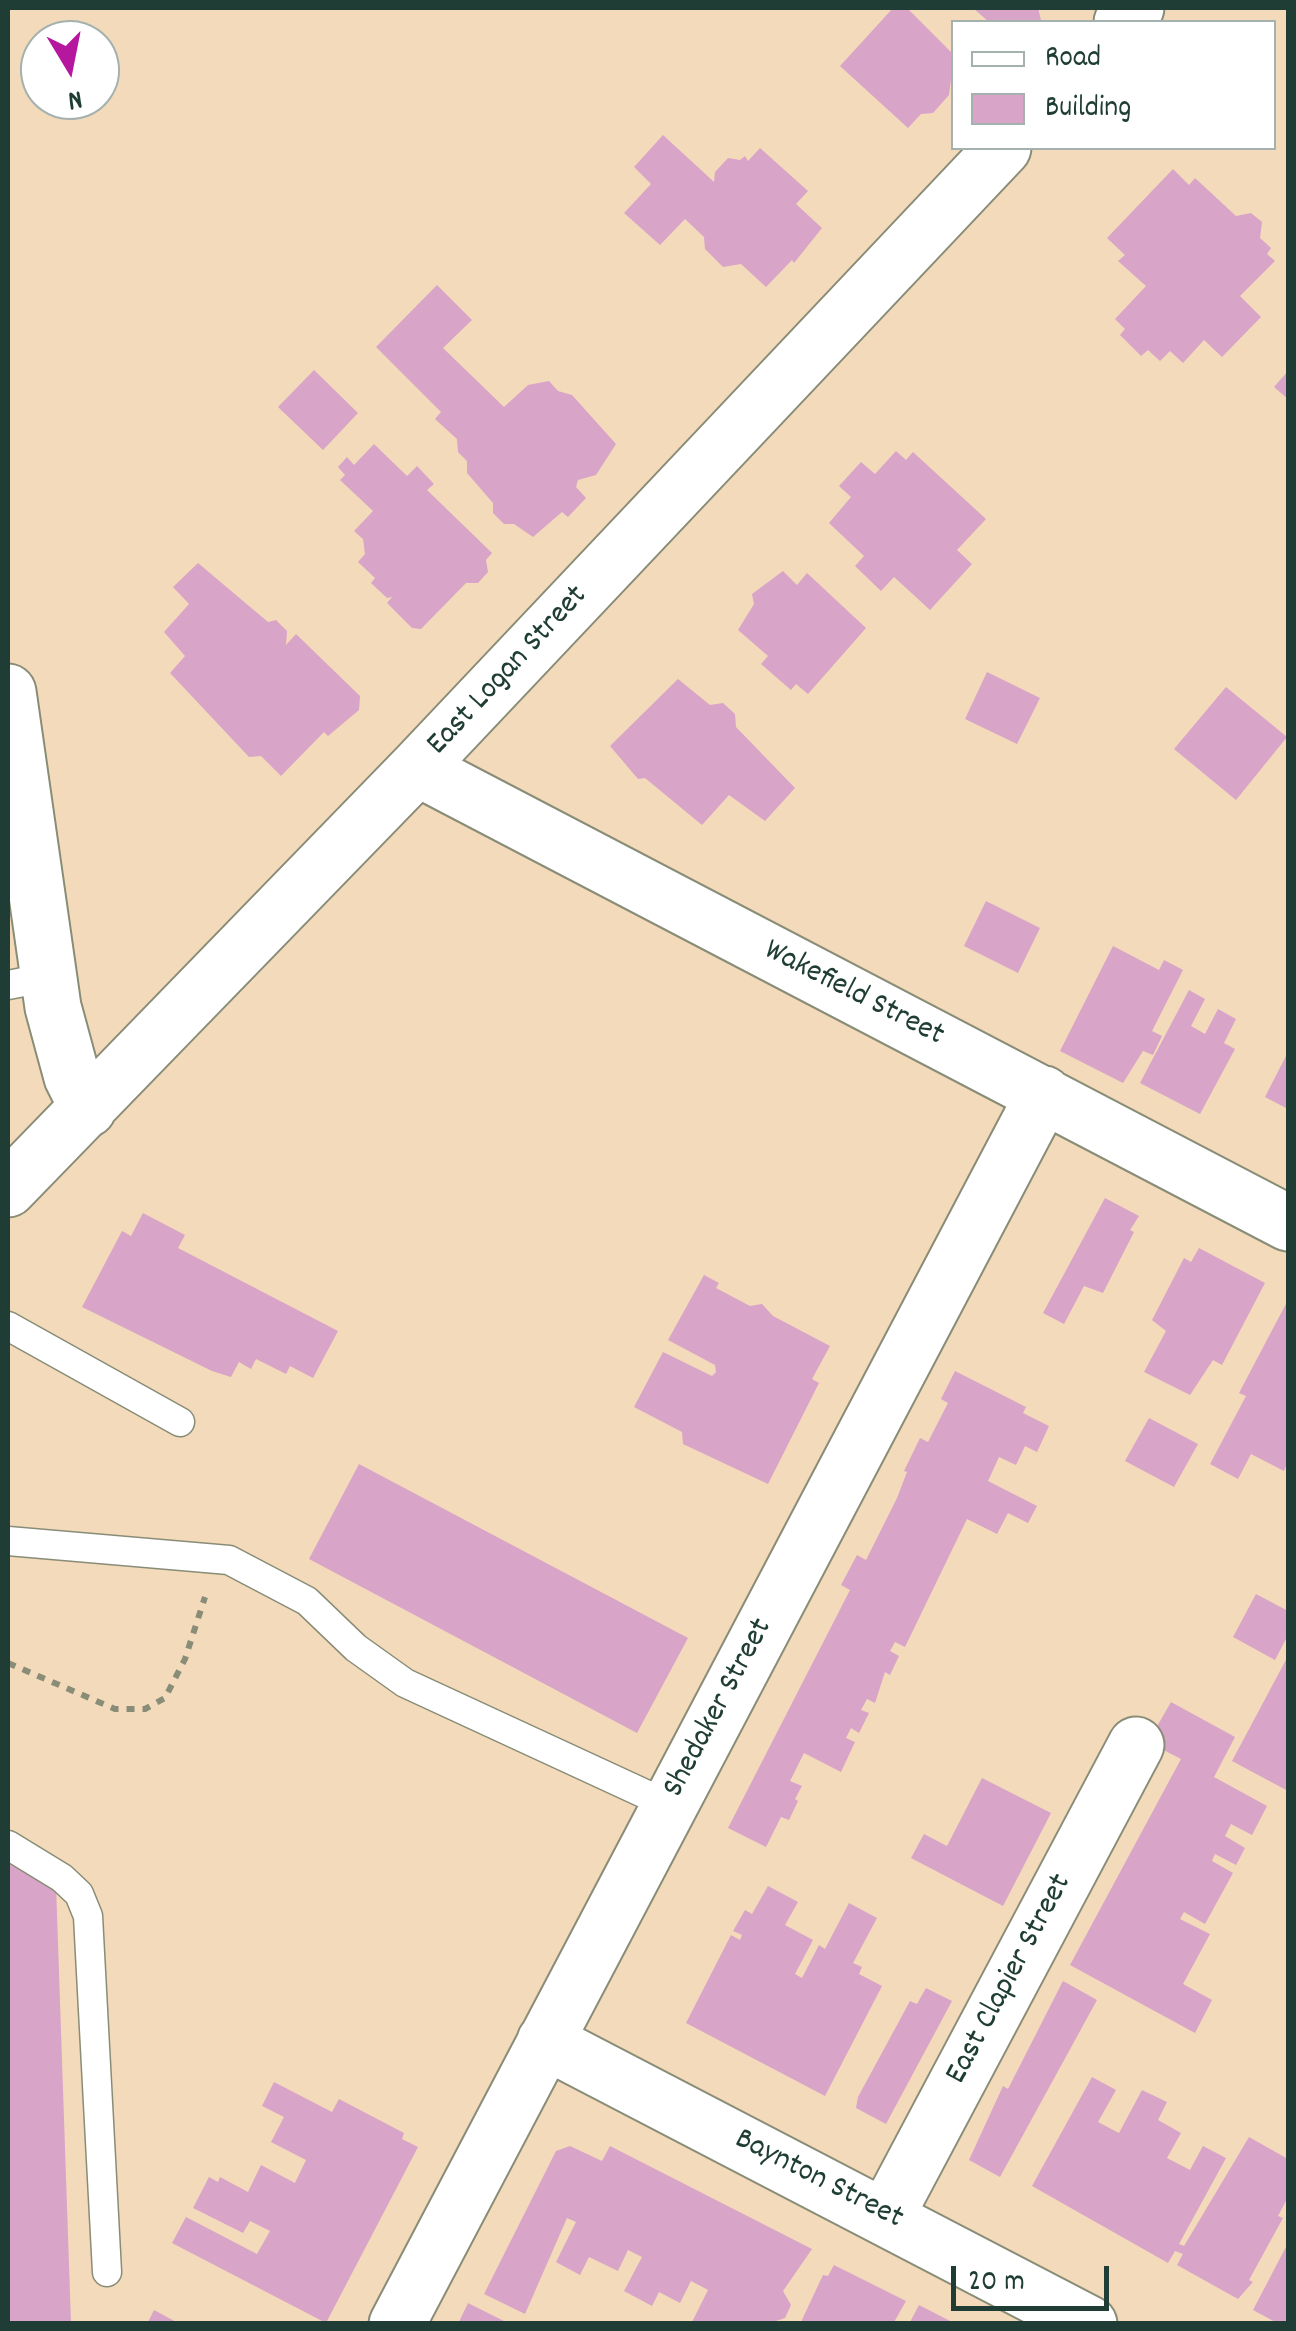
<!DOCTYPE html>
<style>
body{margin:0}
#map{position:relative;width:1296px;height:2331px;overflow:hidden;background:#f3daba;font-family:Dekko,sans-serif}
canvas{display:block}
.frame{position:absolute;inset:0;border:10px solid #1f3d34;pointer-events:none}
.legend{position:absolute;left:951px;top:20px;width:325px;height:130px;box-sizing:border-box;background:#fff;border:2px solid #a5b1ae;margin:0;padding:12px 18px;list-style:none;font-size:30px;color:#1f3d34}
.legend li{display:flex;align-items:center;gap:20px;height:50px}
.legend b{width:50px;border:2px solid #a5b1ae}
.north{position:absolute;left:20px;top:20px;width:100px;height:100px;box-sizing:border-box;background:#fff;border:2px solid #a5b1ae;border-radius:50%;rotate:170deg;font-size:28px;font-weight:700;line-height:40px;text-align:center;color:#1f3d34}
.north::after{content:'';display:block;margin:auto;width:35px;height:45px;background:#b5179e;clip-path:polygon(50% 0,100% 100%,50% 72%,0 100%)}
.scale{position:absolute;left:951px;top:2266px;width:158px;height:45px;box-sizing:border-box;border:5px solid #1f3d34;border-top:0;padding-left:12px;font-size:30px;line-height:35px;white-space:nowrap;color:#1f3d34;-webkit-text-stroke:8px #fff;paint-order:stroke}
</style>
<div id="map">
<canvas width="1296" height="2331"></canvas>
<div class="frame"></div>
<ul class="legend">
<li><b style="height:12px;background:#fff"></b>Road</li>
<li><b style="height:28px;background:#d8a4c8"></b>Building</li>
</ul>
<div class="north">N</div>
<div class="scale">20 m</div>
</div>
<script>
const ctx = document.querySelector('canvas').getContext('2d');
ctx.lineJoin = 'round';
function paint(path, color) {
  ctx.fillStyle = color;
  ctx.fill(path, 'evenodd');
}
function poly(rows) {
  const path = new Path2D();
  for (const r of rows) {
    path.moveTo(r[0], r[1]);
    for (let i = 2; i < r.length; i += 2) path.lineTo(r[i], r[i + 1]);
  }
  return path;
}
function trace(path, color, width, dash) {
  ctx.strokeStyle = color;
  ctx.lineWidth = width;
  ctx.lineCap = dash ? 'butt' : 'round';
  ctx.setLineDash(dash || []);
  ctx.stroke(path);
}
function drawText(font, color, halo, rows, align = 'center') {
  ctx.font = font + ' Dekko,sans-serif';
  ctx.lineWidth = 8;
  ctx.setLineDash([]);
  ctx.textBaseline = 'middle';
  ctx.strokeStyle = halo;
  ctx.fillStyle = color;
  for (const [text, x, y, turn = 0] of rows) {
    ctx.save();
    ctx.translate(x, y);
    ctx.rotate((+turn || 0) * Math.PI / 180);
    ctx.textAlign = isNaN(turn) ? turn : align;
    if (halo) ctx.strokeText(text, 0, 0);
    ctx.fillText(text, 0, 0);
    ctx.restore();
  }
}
paint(poly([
 [893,8,907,8,954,55,949,95,933,113,921,114,908,128,840,66],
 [973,8,1038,8,1041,20,989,22],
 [663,135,714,182,715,172,728,158,740,160,745,156,748,161,760,148,808,191,796,204,822,228,794,263,792,260,766,287,741,264,723,267,705,249,704,237,685,219,660,245,624,213,651,184,634,167],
 [1173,169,1189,185,1195,178,1236,216,1251,213,1262,222,1260,238,1271,248,1267,254,1275,261,1240,296,1261,317,1222,357,1204,340,1183,363,1170,351,1160,361,1148,350,1141,356,1120,335,1125,329,1115,319,1146,286,1118,261,1125,255,1107,238],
 [437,285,472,320,443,348,504,407,528,385,549,381,558,391,572,395,616,444,596,475,578,480,576,487,586,498,568,517,562,512,533,537,514,524,504,524,493,513,493,503,467,473,467,461,458,452,457,439,435,419,441,412,376,347],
 [314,370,358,413,323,450,278,407],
 [1288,371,1288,399,1274,387],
 [374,444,407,476,417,466,434,484,427,490,492,553,486,560,488,572,478,583,466,583,421,629,412,628,387,603,392,597,387,598,371,583,375,578,358,562,365,554,363,539,354,531,373,511,340,480,345,475,338,467,347,457,354,465],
 [896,451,906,460,913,452,986,519,957,550,972,564,930,610,894,577,881,591,855,566,864,556,829,523,851,497,839,486,861,462,875,474],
 [198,563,268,622,276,620,287,631,286,645,296,634,360,696,359,710,328,736,324,732,281,776,261,756,249,757,170,673,185,656,164,632,189,604,173,587],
 [783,571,797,585,807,573,866,628,808,694,796,684,791,690,761,664,768,656,738,630,754,604,752,594],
 [987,672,1040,698,1017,744,965,719],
 [678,679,710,705,723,703,735,714,736,727,795,788,765,821,729,795,702,825,645,778,638,779,610,746],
 [1226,687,1287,737,1236,800,1174,749],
 [986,901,1040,928,1018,973,964,946],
 [1113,946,1159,970,1164,960,1183,970,1152,1031,1162,1036,1153,1055,1143,1051,1123,1083,1060,1051],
 [1189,990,1205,999,1191,1026,1205,1034,1218,1009,1236,1019,1224,1043,1235,1049,1200,1114,1140,1083],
 [1288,1052,1288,1109,1265,1097],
 [1105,1198,1139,1216,1130,1230,1134,1232,1103,1293,1084,1286,1064,1324,1043,1313],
 [143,1213,185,1235,178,1248,338,1331,313,1378,290,1366,286,1374,256,1359,251,1369,239,1362,231,1377,212,1371,82,1307,122,1231,131,1236],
 [1199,1248,1265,1283,1222,1365,1213,1360,1190,1395,1144,1372,1166,1331,1152,1320,1184,1258,1191,1262],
 [704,1275,719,1283,716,1288,750,1306,762,1304,773,1316,830,1346,812,1379,819,1383,768,1484,683,1444,682,1432,634,1407,663,1352,712,1376,716,1372,715,1365,668,1340],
 [1288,1300,1288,1461,1284,1471,1251,1454,1238,1479,1210,1464,1246,1396,1239,1393],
 [955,1371,1026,1407,1023,1413,1049,1426,1037,1452,1025,1446,1016,1465,999,1457,988,1481,1037,1506,1028,1523,1008,1513,997,1534,967,1519,905,1647,895,1642,890,1651,899,1656,890,1675,885,1672,875,1703,867,1699,861,1710,869,1713,859,1733,851,1728,846,1738,855,1742,841,1772,804,1753,790,1781,802,1786,795,1799,798,1801,789,1820,781,1817,766,1847,728,1828,850,1590,841,1585,857,1555,866,1560,897,1498,907,1472,904,1471,920,1438,928,1442,948,1403,941,1399],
 [1149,1418,1198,1444,1174,1487,1125,1461],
 [359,1464,688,1638,637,1733,309,1559],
 [1256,1594,1288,1611,1288,1635,1275,1660,1233,1637],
 [1288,1656,1288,1791,1232,1761],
 [1171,1702,1235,1737,1214,1777,1267,1806,1252,1835,1231,1824,1225,1836,1245,1848,1236,1865,1215,1854,1212,1861,1233,1873,1205,1924,1184,1912,1180,1919,1210,1934,1183,1984,1212,2000,1195,2033,1070,1965,1181,1759,1148,1742],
 [982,1778,1051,1813,1003,1906,911,1858,924,1834,947,1846],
 [8,1861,18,1861,19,1869,47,1878,47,1886,56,1885,71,2323,8,2324],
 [768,1886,798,1902,785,1925,813,1940,795,1974,802,1978,819,1945,825,1949,849,1903,877,1918,853,1963,862,1967,859,1974,882,1986,825,2096,686,2023,731,1935,740,1940,742,1935,733,1931,745,1910,752,1914],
 [1063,1981,1097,2000,1000,2177,969,2160,1003,2086,1008,2089],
 [926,1988,952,2001,886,2124,856,2108,858,2097,910,2001,917,2004],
 [1092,2077,1116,2090,1098,2122,1119,2133,1142,2090,1167,2102,1158,2120,1181,2133,1167,2158,1190,2170,1203,2146,1226,2158,1179,2244,1184,2246,1249,2137,1288,2159,1288,2197,1278,2216,1283,2218,1249,2280,1253,2282,1238,2299,1177,2265,1183,2254,1175,2251,1168,2263,1032,2186],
 [274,2082,332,2112,339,2099,404,2133,402,2139,418,2147,326,2323,172,2243,186,2217,257,2254,270,2231,250,2221,243,2233,193,2208,209,2177,218,2182,220,2177,248,2192,261,2165,295,2183,306,2160,271,2142,284,2117,262,2106],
 [570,2146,602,2161,610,2146,812,2249,783,2291,791,2305,785,2318,767,2324,691,2324,708,2290,691,2281,680,2303,659,2292,652,2306,624,2291,642,2257,628,2250,618,2271,589,2257,580,2275,556,2262,576,2222,567,2218,525,2314,484,2294,556,2151],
 [1288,2243,1288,2324,1279,2324,1253,2310],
 [834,2265,906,2301,893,2324,800,2324,823,2275,828,2276],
 [468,2303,510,2324,458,2324],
 [919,2305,956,2324,909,2324],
 [154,2310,180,2324,147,2324]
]), '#d8a4c8');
const service = poly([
 [8,985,49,977],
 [8,1326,180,1422],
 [8,1541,229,1560,307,1601,356,1648,405,1683,669,1805],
 [8,1845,62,1878,79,1894,88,1916,107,2272]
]);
const minor = poly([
 [1122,22,1136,8],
 [8,692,53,1007,72,1077,88,1109],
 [417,768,1288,1223],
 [8,1189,417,768,1003,148],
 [545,2041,1089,2324],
 [886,2216,1136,1745],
 [397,2324,1044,1094]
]);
trace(service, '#898c77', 31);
trace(minor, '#898c77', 59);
trace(poly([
 [8,1663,115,1709,145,1709,165,1698,185,1659,205,1597]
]), '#898c77', 6, [8, 8]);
trace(service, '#fff', 28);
trace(minor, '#fff', 55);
drawText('32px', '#1f3d34', '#fff', [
 ["East Logan Street",509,672,-47],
 ["Wakefield Street",853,995,27],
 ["Shedaker Street",720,1709,-62],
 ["East Clapier Street",1011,1980,-62],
 ["Baynton Street",818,2181,27]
]);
</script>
